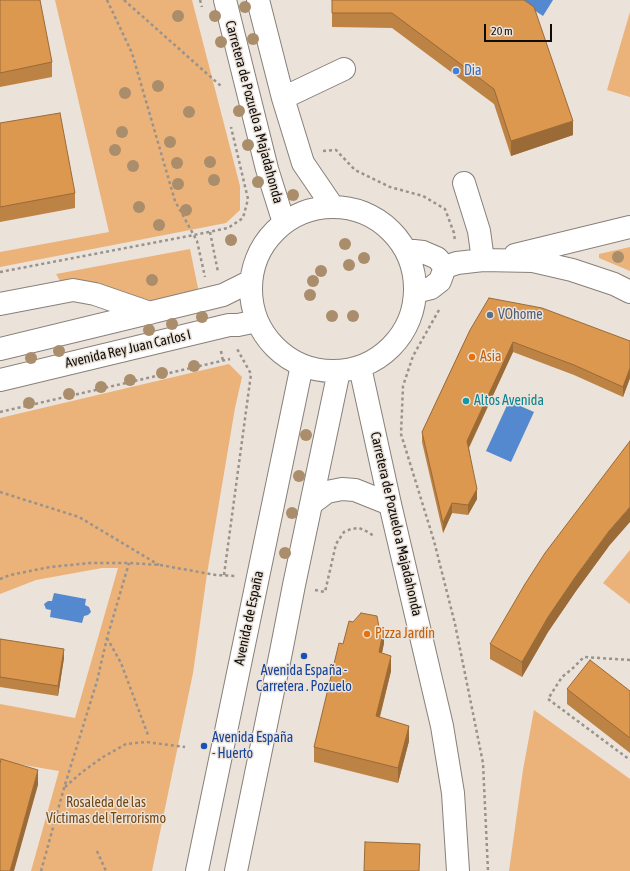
<!DOCTYPE html>
<meta charset="utf-8">
<style>
body{margin:0}
#map{position:relative;width:630px;height:871px;overflow:hidden;background:#ebe2da;font-family:"Asap Condensed",sans-serif}
canvas{display:block}
.scale{position:absolute;left:484px;top:24px;width:68px;height:18px;box-sizing:border-box;border:2px solid #0e0c09;border-top:0;padding-left:5px;font-size:12px;line-height:14px;white-space:nowrap;color:#0e0c09;-webkit-text-stroke:3px #ebe2da;paint-order:stroke}
</style>
<div id="map">
<canvas width="630" height="871"></canvas>
<div class="scale">20 m</div>
</div>
<script>
const ctx = document.querySelector('canvas').getContext('2d');
ctx.lineJoin = 'round';
function paint(path, color) {
  ctx.fillStyle = color;
  ctx.fill(path, 'evenodd');
}
function poly(rows) {
  const path = new Path2D();
  for (const r of rows) {
    if (r.length === 3) {
      path.moveTo(r[0] + r[2], r[1]);
      path.arc(r[0], r[1], r[2], 0, 2 * Math.PI);
      continue;
    }
    path.moveTo(r[0], r[1]);
    for (let i = 2; i < r.length; i += 2) path.lineTo(r[i], r[i + 1]);
  }
  return path;
}
function trace(path, color, width, dash) {
  ctx.strokeStyle = color;
  ctx.lineWidth = width;
  ctx.lineCap = dash ? 'butt' : 'round';
  ctx.setLineDash(dash || []);
  ctx.stroke(path);
}
function drawText(font, color, halo, rows, align = 'center') {
  ctx.font = font + ' "Asap Condensed",sans-serif';
  ctx.lineWidth = 3;
  ctx.setLineDash([]);
  ctx.textBaseline = 'middle';
  ctx.strokeStyle = halo;
  ctx.fillStyle = color;
  for (const [text, x, y, turn = 0] of rows) {
    ctx.save();
    ctx.translate(x, y);
    ctx.rotate((+turn || 0) * Math.PI / 180);
    ctx.textAlign = isNaN(turn) ? turn : align;
    if (halo) ctx.strokeText(text, 0, 0);
    ctx.fillText(text, 0, 0);
    ctx.restore();
  }
}
paint(poly([
 [55,0,192,0,240,186,240,210,226,223,0,267,0,252,109,232],
 [630,12,630,97,607,90],
 [630,247,630,271,599,258,599,254],
 [190,249,199,293,147,302,63,286,56,274],
 [229,364,242,377,235,408,207,574,193,673,152,871,31,871,59,771,0,761,0,704,75,718,118,568,102,568,36,580,0,594,0,418],
 [630,550,630,604,603,583],
 [534,710,630,779,630,871,509,871,523,770]
]), '#ebb279');
paint(poly([
 [519,0,553,0,543,16],
 [509,401,534,412,511,462,486,451],
 [54,593,86,599,85,605,89,607,91,612,88,615,84,616,82,623,50,617,51,610,46,609,44,604,48,601,52,601]
]), '#5488cf');
const minor = poly([
 [225,0,267,169,284,223],
 [258,0,283,98,303,163,333,207],
 [283,98,344,69],
 [464,183,479,231,483,260],
 [333,289,82],
 [407,252,414,251,423,252,437,258,445,267],
 [515,255,630,227],
 [445,267,457,263,483,260,533,261,572,270,614,284,630,292],
 [415,291,423,290,431,288,440,281,445,267],
 [0,304,73,290,95,294,150,313],
 [0,349,223,295,251,281],
 [360,367,390,504,442,726,453,793,458,871],
 [0,380,229,325,238,325,257,321],
 [311,504,327,492,342,489,355,490,390,504],
 [197,871,302,365],
 [236,871,281,652,294,585,339,371]
]);
trace(minor, '#888079', 24);
trace(poly([
 [107,0,132,53,175,201,197,241,205,277],
 [124,0,222,87],
 [200,0,202,7],
 [323,151,336,150,355,170,390,187,423,196,445,209,454,233,455,241],
 [210,232,218,272],
 [0,272,194,235,228,228,243,218,248,199,231,127],
 [439,310,413,356,403,386,401,434,434,541,455,624,483,763,488,871],
 [221,351,223,361],
 [0,412,230,359],
 [0,492,79,517,159,565],
 [224,575,251,374,236,347],
 [0,579,10,575,50,567,90,563,129,563,160,565,216,575,236,576],
 [315,590,325,592,336,544,344,532,351,529,359,528,366,531,374,536],
 [107,638,121,663,148,735],
 [630,660,584,657,572,669,562,677,548,699,630,760],
 [65,787,82,772,103,757,126,744,146,742,185,747],
 [97,851,106,871],
 [41,871,64,788,97,681,107,638,129,563]
]), '#99938d', 2.5, [3, 3]);
trace(minor, '#fff', 22);
ctx.fillStyle = '#aa8d6b';
for (const [x, y] of [
 [245,7],
 [178,16],
 [215,16],
 [253,39],
 [221,42],
 [158,86],
 [125,93],
 [239,111],
 [189,112],
 [122,132],
 [170,142],
 [248,145],
 [115,150],
 [210,162],
 [177,163],
 [133,166],
 [214,180],
 [258,182],
 [178,184],
 [293,195],
 [139,207],
 [186,210],
 [159,225],
 [231,240],
 [345,244],
 [618,257],
 [364,258],
 [349,265],
 [321,271],
 [152,280],
 [313,281],
 [310,295],
 [332,316],
 [353,316],
 [202,317],
 [172,324],
 [149,330],
 [59,351],
 [31,358],
 [194,366],
 [162,373],
 [130,380],
 [101,387],
 [69,394],
 [29,403],
 [306,435],
 [299,476],
 [292,513],
 [285,553]
]) {
  ctx.beginPath();
  ctx.arc(x, y, 6, 0, 2 * Math.PI);
  ctx.fill();
}
paint(poly([
 [0,0,52,62,52,77,0,87],
 [332,0,524,0,573,135,511,156,494,104,392,28,332,27],
 [0,123,75,193,75,208,0,222],
 [470,330,630,341,630,378,623,397,574,375,513,352,469,448,477,499,468,515,452,513,443,533,422,442,422,432],
 [609,546,576,591,548,632,522,677,490,659,490,644],
 [353,622,379,627,384,643,382,653,391,671,380,717,409,741,398,783,314,762,314,747,343,644],
 [0,639,64,658,58,696,0,687],
 [567,689,630,691,630,753,567,704]
]), '#bd8344');
paint(poly([
 [573,121,573,135,511,156,511,141],
 [513,342,513,352,467,451,467,441],
 [630,368,630,378,623,397,623,387],
 [477,489,477,499,468,515,468,505],
 [452,503,452,513,443,533,443,523],
 [630,507,630,522,609,546,576,591,548,632,522,677,522,662,548,617,576,576,609,531],
 [384,628,384,643,379,667,379,652],
 [64,649,64,658,58,696,58,686],
 [391,656,391,671,376,731,376,716],
 [409,726,409,741,398,783,398,768],
 [38,770,38,785,14,871,10,871]
]), '#9a6a37');
const building = poly([
 [0,0,40,0,52,62,0,73,0,0],
 [332,0,524,0,534,7,573,121,511,141,494,89,392,13,332,13,332,0],
 [60,113,75,193,0,207,0,123,60,113],
 [489,298,542,308,630,341,630,368,623,387,574,365,513,342,467,441,477,489,468,505,452,503,443,523,422,432,470,330,489,298],
 [630,441,630,507,609,531,576,576,548,617,522,662,490,644,525,584,545,553,630,441],
 [361,613,377,616,379,627,384,628,379,652,391,656,376,716,409,726,398,768,314,747,339,643,343,644,349,621,353,622,361,613],
 [0,639,64,649,58,686,0,677,0,639],
 [590,660,630,691,630,738,567,689,590,660],
 [1,759,38,770,10,871,0,871,0,764,1,759],
 [365,842,420,844,419,871,364,871,365,842]
]);
paint(building, '#dc984f');
trace(building, '#9a6a37', 1);
for (const [x, y, r, color] of [
 [456,71,4,"#3f7fe0"],
 [490,315,4,"#5c6f8a"],
 [472,357,4,"#e8710a"],
 [466,401,4,"#0f9aa8"],
 [367,634,4,"#e8710a"],
 [304,656,4,"#1a4fb4"],
 [204,746,4,"#1a4fb4"]
]) {
  const dot = new Path2D();
  dot.arc(x, y, r, 0, 2 * Math.PI);
  ctx.fillStyle = color;
  ctx.fill(dot);
  trace(dot, '#ebe2da', 1.5);
}
drawText('14px', '#366cbe', '#ebe2da', [
 ["Dia",464,71]
], 'left');
drawText('14px', '#0e0c09', '#ebe2da', [
 ["Carretera de Pozuelo a Majadahonda",254,112,75],
 ["Avenida Rey Juan Carlos I",128,349,-13],
 ["Carretera de Pozuelo a Majadahonda",396,524,77],
 ["Avenida de España",249,618,-78]
]);
drawText('14px', '#4e5e75', '#ebe2da', [
 ["VOhome",498,315]
], 'left');
drawText('14px', '#c56008', '#ebe2da', [
 ["Asia",480,357],
 ["Pizza Jardín",375,634]
], 'left');
drawText('14px', '#0d838f', '#ebe2da', [
 ["Altos Avenida",474,401]
], 'left');
drawText('14px', '#164399', '#ebe2da', [
 ["Avenida España -",304,671],
 ["Carretera . Pozuelo",304,687],
 ["Avenida España",212,738,"left"],
 ["- Huerto",212,754,"left"]
]);
drawText('14px', '#744710', '#ebe2da', [
 ["Rosaleda de las",106,803],
 ["Víctimas del Terrorismo",106,819]
]);
</script>
